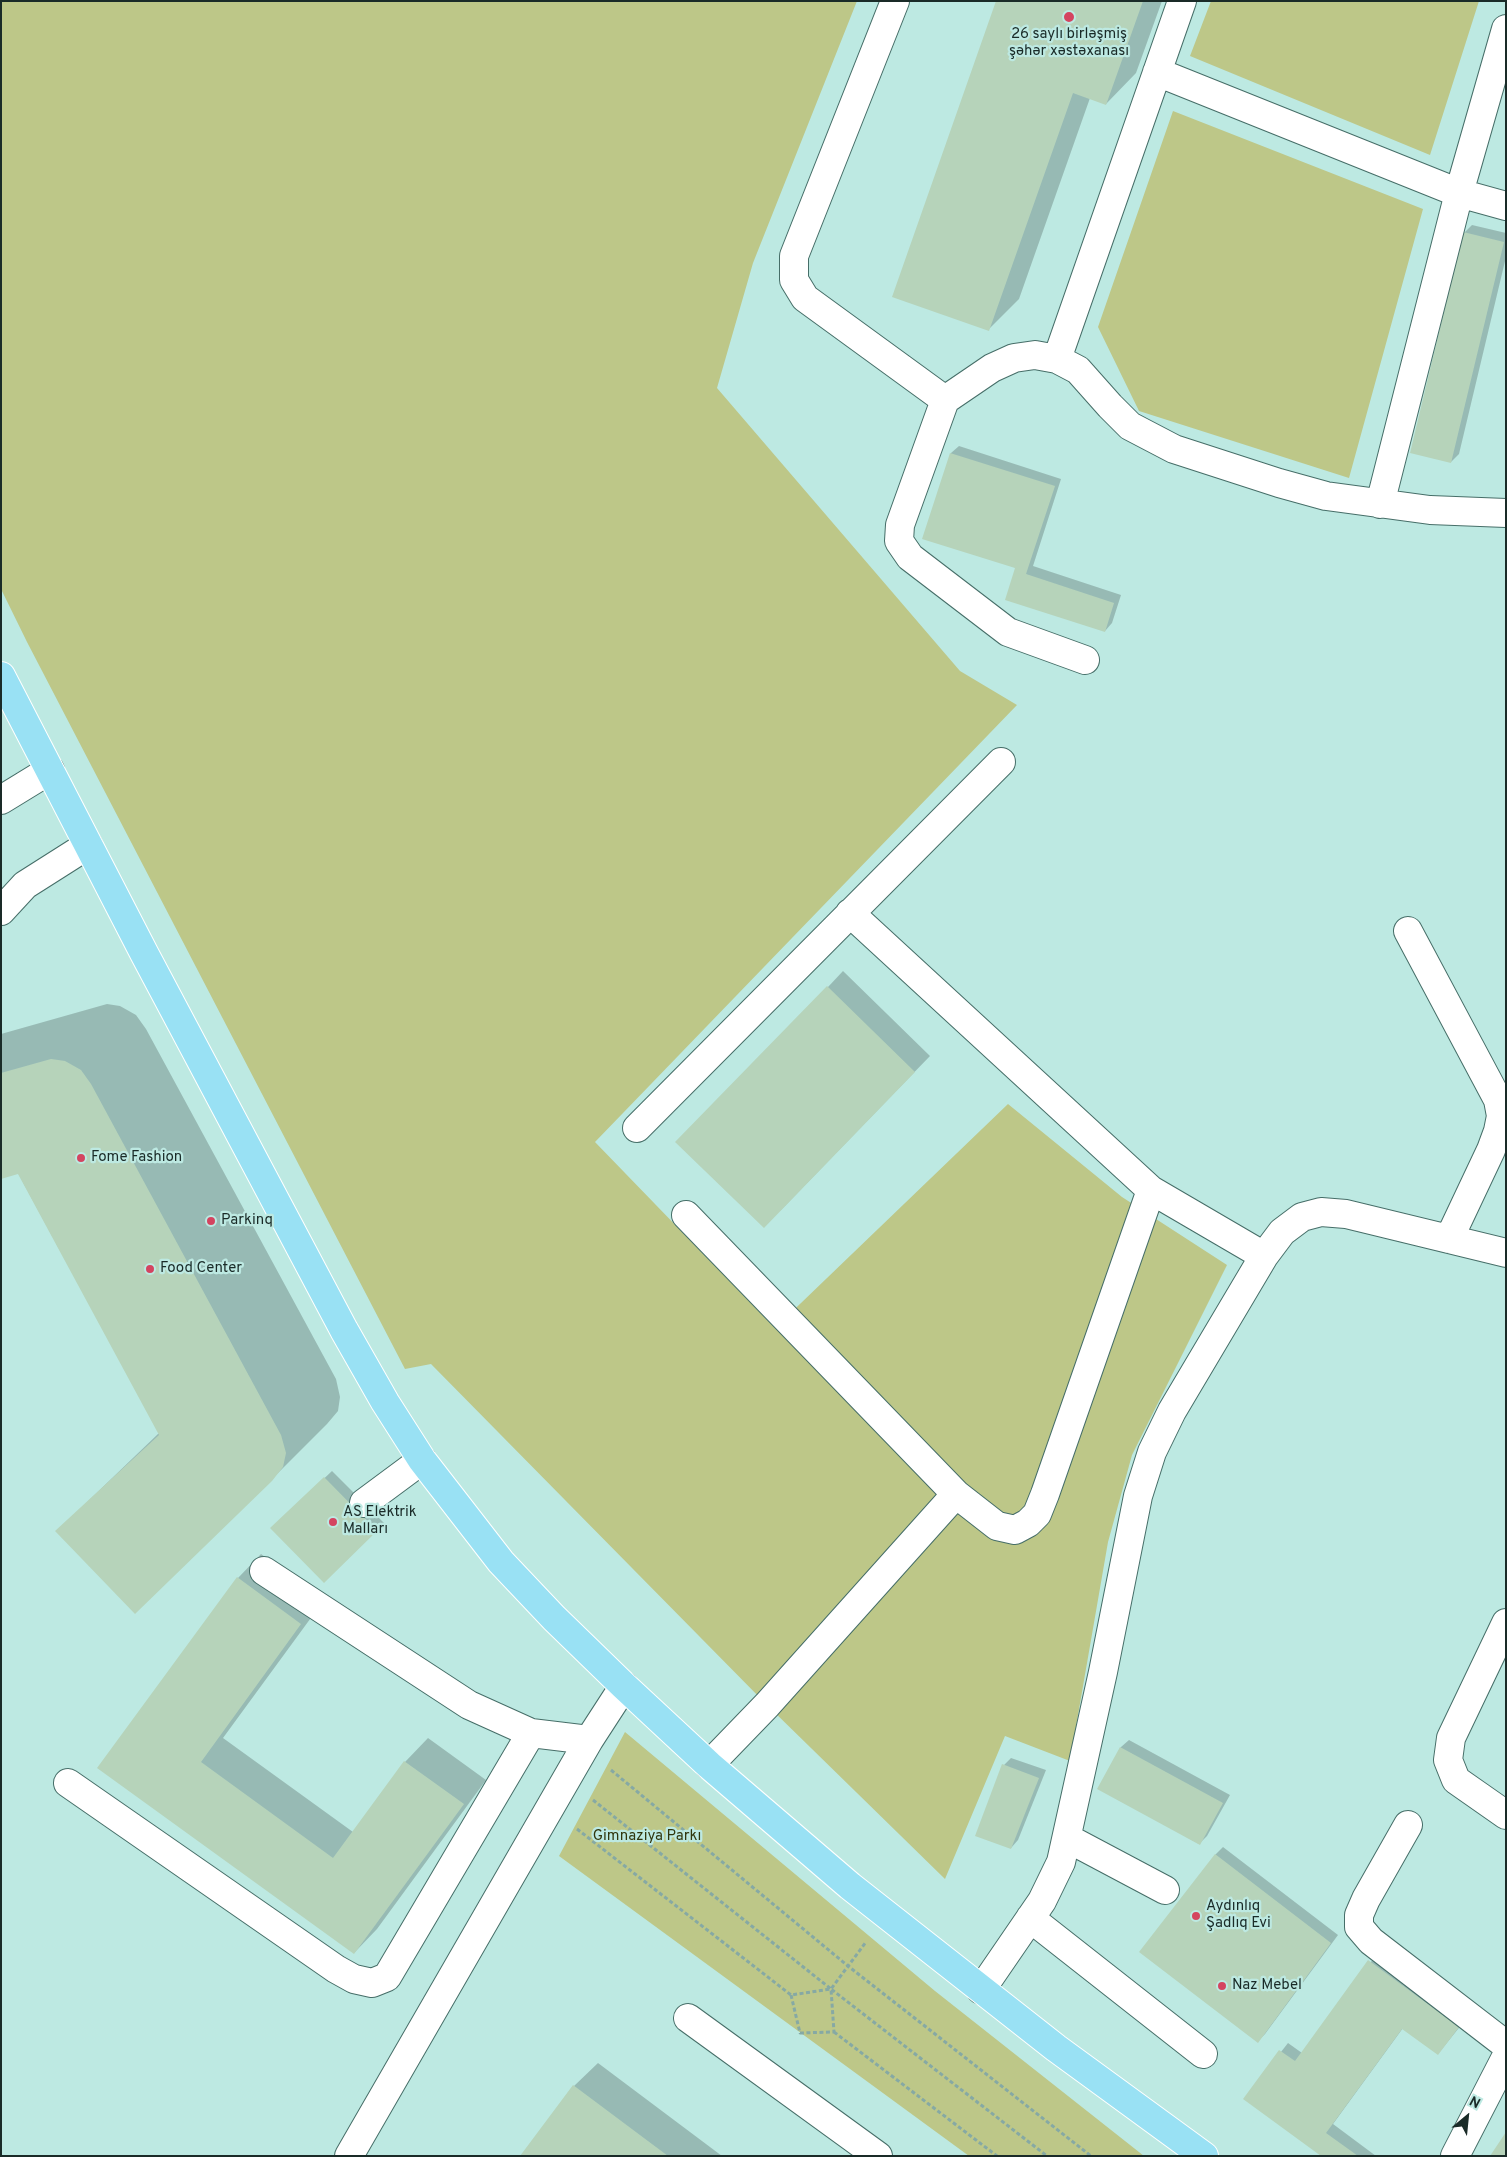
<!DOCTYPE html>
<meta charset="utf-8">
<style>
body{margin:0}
#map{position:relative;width:1507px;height:2157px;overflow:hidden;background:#bde9e2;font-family:Overpass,sans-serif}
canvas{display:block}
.frame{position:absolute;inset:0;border:2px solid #1a2b28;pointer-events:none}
.north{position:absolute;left:1442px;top:2092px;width:50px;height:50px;-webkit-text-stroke:4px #bde9e2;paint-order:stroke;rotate:28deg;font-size:14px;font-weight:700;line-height:20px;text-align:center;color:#1a2b28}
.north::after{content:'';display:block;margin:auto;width:18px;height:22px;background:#1a2b28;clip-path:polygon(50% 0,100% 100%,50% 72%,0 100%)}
</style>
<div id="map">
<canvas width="1507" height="2157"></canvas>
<div class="frame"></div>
<div class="north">N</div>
</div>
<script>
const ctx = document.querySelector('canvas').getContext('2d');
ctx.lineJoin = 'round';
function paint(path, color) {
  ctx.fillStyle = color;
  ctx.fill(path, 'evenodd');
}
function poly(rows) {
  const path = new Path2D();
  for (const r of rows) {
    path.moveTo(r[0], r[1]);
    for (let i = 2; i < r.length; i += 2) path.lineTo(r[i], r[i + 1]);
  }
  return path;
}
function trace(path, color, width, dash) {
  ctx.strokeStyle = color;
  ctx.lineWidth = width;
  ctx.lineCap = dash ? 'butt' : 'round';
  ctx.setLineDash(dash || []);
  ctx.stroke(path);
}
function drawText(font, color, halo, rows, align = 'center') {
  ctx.font = font + ' Overpass,sans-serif';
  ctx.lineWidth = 4.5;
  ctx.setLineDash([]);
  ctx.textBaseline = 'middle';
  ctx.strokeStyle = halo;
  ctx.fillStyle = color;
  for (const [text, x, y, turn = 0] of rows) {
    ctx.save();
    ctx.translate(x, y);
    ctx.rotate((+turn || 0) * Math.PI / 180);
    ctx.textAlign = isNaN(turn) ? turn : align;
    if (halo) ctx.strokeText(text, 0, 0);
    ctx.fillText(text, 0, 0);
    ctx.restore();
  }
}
paint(poly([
 [1,1,857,1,753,263,717,388,960,671,1017,705,595,1142,775,1328,1008,1104,1122,1197,1227,1265,1132,1455,1108,1542,1070,1761,1005,1736,945,1879,767,1705,431,1364,405,1369,27,642,1,589],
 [1211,1,1479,1,1430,155,1190,56],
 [1173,111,1423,209,1349,478,1139,411,1098,327],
 [625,1732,935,1991,1144,2156,969,2156,559,1856]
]), '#bdc788');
paint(poly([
 [998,1,1162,1,1136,73,1106,104,1090,98,1019,299,988,330],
 [1472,225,1506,233,1506,257,1459,454,1451,462,1464,233],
 [959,446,1061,479,1033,566,1121,595,1112,623,1105,631,1017,568,924,538,951,453],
 [843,971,930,1056,780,1211,828,987],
 [107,1004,120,1006,136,1015,146,1029,336,1379,340,1397,338,1411,327,1424,271,1480,57,1531,159,1433,18,1173,1,1178,1,1034],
 [332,1471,384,1523,324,1582,272,1528],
 [261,1554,324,1600,223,1738,353,1832,405,1762,428,1738,486,1780,377,1929,354,1953,99,1768,238,1578],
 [1129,1740,1230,1795,1207,1836,1199,1844,1099,1788,1121,1747],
 [1011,1758,1046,1770,1018,1840,1011,1848,1004,1765],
 [1223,1847,1338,1935,1265,2034,1258,2041,1215,1855],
 [1377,1954,1466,2019,1438,2054,1403,2028,1333,2124,1376,2156,1323,2156,1245,2098,1288,2043,1302,2053],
 [598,2063,722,2156,522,2156,574,2086]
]), '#0003');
paint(poly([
 [996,1,1143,1,1106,105,1073,93,989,331,892,297],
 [1463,232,1504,242,1451,463,1410,453],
 [950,453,1055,486,1026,574,1114,603,1105,632,1005,600,1015,568,922,539],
 [827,986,915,1072,764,1228,675,1142],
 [51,1059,65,1061,81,1070,91,1084,281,1435,286,1453,283,1467,272,1481,135,1614,55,1531,159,1435,18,1174,1,1179,1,1073],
 [324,1477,377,1531,324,1583,270,1528],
 [237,1577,301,1624,201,1762,333,1858,404,1761,464,1804,354,1954,97,1768],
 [1120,1747,1223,1803,1200,1845,1097,1789],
 [1002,1764,1039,1778,1011,1849,975,1836],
 [1215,1854,1331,1943,1258,2043,1139,1952],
 [1368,1960,1459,2027,1438,2055,1402,2029,1326,2133,1358,2156,1321,2156,1243,2099,1279,2050,1295,2061],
 [573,2085,668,2156,520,2156],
 [1506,2132,1506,2156,1490,2156]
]), '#b6d3ba');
const minor = poly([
 [895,1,794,256,794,280,805,298,945,400,992,368,1014,358,1035,355,1057,359,1078,370,1110,406,1130,426,1174,449,1279,483,1326,496,1430,510,1506,513],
 [1157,72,1459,193,1506,206],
 [1057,359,1182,1],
 [945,400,900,525,899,541,910,557,1008,632,1085,660],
 [1380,504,1459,193,1506,29],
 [1,800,50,770],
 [1,911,25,885,88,845],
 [850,913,1151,1190,1264,1256],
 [1408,931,1498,1100,1501,1116,1498,1131,1491,1150,1449,1239],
 [637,1128,1001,762],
 [686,1215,956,1494,997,1526,1015,1530,1028,1523,1037,1514,1045,1494,1151,1190],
 [364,1503,422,1460],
 [264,1571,469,1705,531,1733,589,1740],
 [1506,1623,1451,1738,1448,1760,1456,1780,1506,1815],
 [709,1765,767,1705,956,1494],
 [68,1783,336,1969,354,1979,372,1983,387,1977,531,1733],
 [1408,1825,1366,1899,1359,1915,1359,1927,1371,1941,1506,2045],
 [1067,1838,1165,1890],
 [1030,1918,1203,2054],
 [981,1990,1042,1901,1061,1862,1103,1672,1138,1496,1152,1452,1172,1411,1264,1256,1282,1232,1302,1217,1321,1212,1346,1214,1506,1253],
 [688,2018,878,2156],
 [349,2156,589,1740,624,1686],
 [1455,2156,1506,2057]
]);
const major = poly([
 [1,676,144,953,344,1330,385,1402,422,1460,501,1562,554,1618,624,1686,709,1765,850,1886,1056,2048,1204,2156]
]);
trace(minor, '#466e68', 30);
trace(major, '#fff', 30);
trace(poly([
 [611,1770,848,1966,1091,2156],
 [593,1800,831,1989],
 [577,1829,791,1995,831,1989,1047,2156],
 [791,1995,800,2033,834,2032,831,1989,866,1942],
 [834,2032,997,2156]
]), '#86a9a4', 3, [4, 2.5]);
trace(minor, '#fff', 28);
trace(major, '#99e1f4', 28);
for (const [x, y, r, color] of [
 [1069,17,6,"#d44460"],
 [81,1158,5,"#d44460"],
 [211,1221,5,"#d44460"],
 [150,1269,5,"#d44460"],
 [333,1522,5,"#d44460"],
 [1196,1916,5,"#d44460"],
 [1222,1986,5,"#d44460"]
]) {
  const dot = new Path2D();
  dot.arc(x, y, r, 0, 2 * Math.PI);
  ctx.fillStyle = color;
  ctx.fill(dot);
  trace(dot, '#bde9e2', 2);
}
drawText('15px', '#1a2b28', '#bde9e2', [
 ["26 saylı birləşmiş",1069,35,"center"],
 ["şəhər xəstəxanası",1069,52,"center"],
 ["Fome Fashion",91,1158],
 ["Parkinq",221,1221],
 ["Food Center",160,1269],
 ["AS Elektrik",343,1513],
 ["Malları",343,1530],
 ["Aydınlıq",1206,1907],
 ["Şadlıq Evi",1206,1924],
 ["Naz Mebel",1232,1986]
], 'left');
drawText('15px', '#31360d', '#bde9e2', [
 ["Gimnaziya Parkı",647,1837]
]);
</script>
